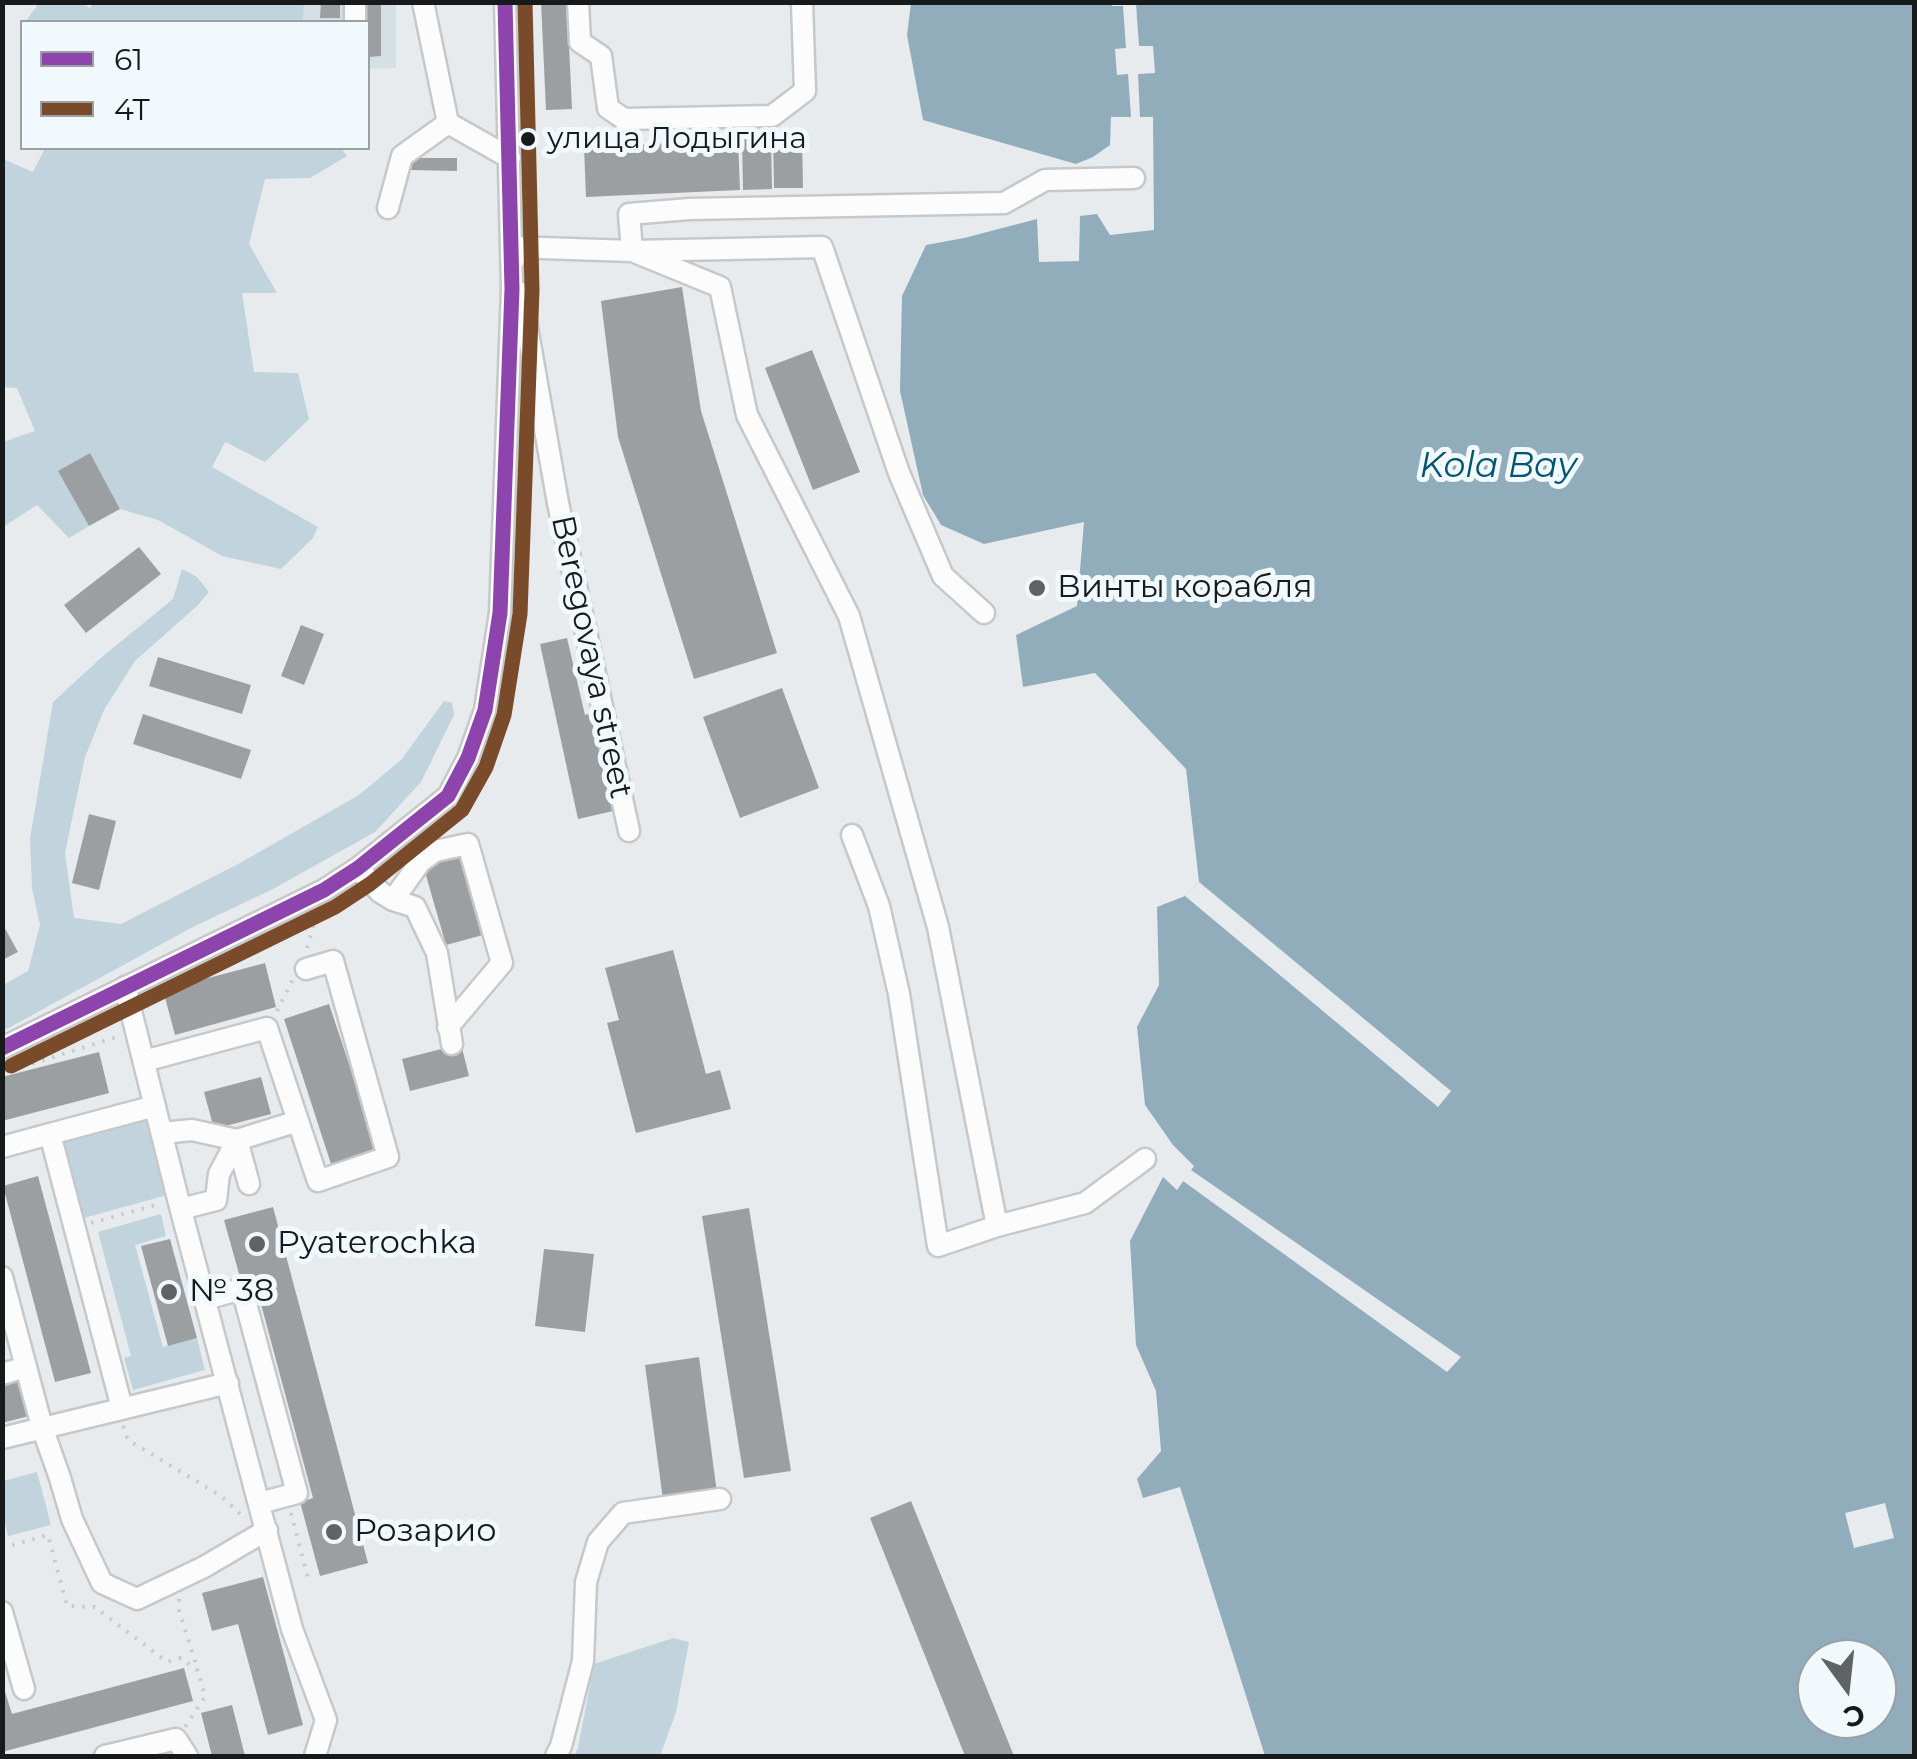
<!DOCTYPE html>
<meta charset="utf-8">
<style>
body{margin:0}
#map{position:relative;width:1917px;height:1759px;overflow:hidden;background:#e8ebed;font-family:Montserrat,sans-serif}
canvas{display:block}
.frame{position:absolute;inset:0;border:5px solid #171a1b;pointer-events:none}
.legend{position:absolute;left:20px;top:20px;width:350px;height:130px;box-sizing:border-box;background:#f2f9fd;border:2px solid #9aa0a3;margin:0;padding:12px 18px;list-style:none;font-size:30px;color:#171a1b}
.legend li{display:flex;align-items:center;gap:20px;height:50px}
.legend b{width:50px;border:2px solid #9aa0a3}
.north{position:absolute;left:1797px;top:1639px;width:100px;height:100px;box-sizing:border-box;background:#f2f9fd;border:2px solid #9aa0a3;border-radius:50%;rotate:165deg;font-size:28px;font-weight:700;line-height:40px;text-align:center;color:#171a1b}
.north::after{content:'';display:block;margin:auto;width:35px;height:45px;background:#606364;clip-path:polygon(50% 0,100% 100%,50% 72%,0 100%)}
</style>
<div id="map">
<canvas width="1917" height="1759"></canvas>
<div class="frame"></div>
<ul class="legend">
<li><b style="height:12px;background:#8e44ad"></b>61</li>
<li><b style="height:12px;background:#7a4b2a"></b>4Т</li>
</ul>
<div class="north">С</div>
</div>
<script>
const ctx = document.querySelector('canvas').getContext('2d');
ctx.lineJoin = 'round';
function paint(path, color) {
  ctx.fillStyle = color;
  ctx.fill(path, 'evenodd');
}
function poly(rows) {
  const path = new Path2D();
  for (const r of rows) {
    path.moveTo(r[0], r[1]);
    for (let i = 2; i < r.length; i += 2) path.lineTo(r[i], r[i + 1]);
  }
  return path;
}
function trace(path, color, width, dash) {
  ctx.strokeStyle = color;
  ctx.lineWidth = width;
  ctx.lineCap = dash ? 'butt' : 'round';
  ctx.setLineDash(dash || []);
  ctx.stroke(path);
}
function drawText(font, color, halo, rows, align = 'center') {
  ctx.font = font + ' Montserrat,sans-serif';
  ctx.lineWidth = 10;
  ctx.setLineDash([]);
  ctx.textBaseline = 'middle';
  ctx.strokeStyle = halo;
  ctx.fillStyle = color;
  for (const [text, x, y, turn = 0] of rows) {
    ctx.save();
    ctx.translate(x, y);
    ctx.rotate((+turn || 0) * Math.PI / 180);
    ctx.textAlign = isNaN(turn) ? turn : align;
    if (halo) ctx.strokeText(text, 0, 0);
    ctx.fillText(text, 0, 0);
    ctx.restore();
  }
}
paint(poly([
 [304,3,396,3,396,68,368,69,368,22,303,22]
]), '#d6dfe4');
paint(poly([
 [94,2,304,3,303,22,25,22,39,3,81,3,90,8],
 [45,148,341,148,347,156,310,178,265,179,249,244,277,293,242,293,254,372,298,373,309,419,265,462,225,442,212,467,318,527,313,538,281,569,222,556,158,520,120,509,90,453,59,471,89,526,69,538,37,505,3,527,3,442,35,431,17,388,3,387,3,159,33,172],
 [182,569,197,577,209,592,197,606,135,661,104,710,85,757,65,853,74,918,121,924,240,863,359,795,401,760,444,701,452,703,454,715,421,782,375,832,273,889,191,928,3,1031,3,985,28,971,40,925,32,888,30,839,53,702,102,657,173,599],
 [147,1113,171,1194,80,1219,57,1137],
 [161,1214,166,1236,135,1245,163,1347,197,1338,205,1370,133,1390,124,1358,131,1356,98,1232],
 [37,1472,51,1525,8,1536,3,1514,3,1481],
 [673,1638,689,1642,676,1712,660,1756,574,1756,578,1748,594,1664]
]), '#c1d3dc');
paint(poly([
 [911,3,1914,3,1914,1756,1265,1756,1180,1487,1143,1498,1137,1479,1161,1451,1156,1391,1136,1345,1130,1241,1163,1177,1177,1190,1194,1166,1173,1145,1145,1105,1137,1027,1159,985,1157,907,1185,896,1199,882,1186,769,1095,673,1023,687,1016,635,1077,606,1084,522,984,544,941,525,923,495,900,391,902,296,926,245,964,238,1037,219,1039,262,1079,261,1080,216,1097,214,1110,235,1154,230,1153,117,1111,117,1110,145,1093,157,1076,164,923,120,907,35],
 [1817,1659,1877,1659,1877,1719,1817,1719]
]), '#91adbc');
paint(poly([
 [1112,3,1148,3,1136,4,1139,46,1153,46,1155,73,1138,74,1140,117,1131,117,1128,74,1117,75,1115,49,1126,48,1123,6,1112,6],
 [1199,882,1451,1091,1438,1107,1185,896],
 [1191,1170,1461,1357,1447,1372,1183,1181],
 [1885,1503,1894,1538,1854,1548,1845,1513]
]), '#e8ebed');
paint(poly([
 [321,2,340,2,340,18,320,18],
 [365,2,381,2,381,56,368,57],
 [541,2,567,2,572,109,546,110],
 [773,136,802,136,803,188,774,188],
 [771,137,772,189,743,190,742,138],
 [738,140,740,190,586,197,584,147],
 [411,158,457,158,457,171,410,170],
 [682,287,701,411,777,653,694,679,618,437,601,301],
 [812,350,860,472,813,490,765,368],
 [90,453,120,509,89,526,58,471],
 [139,547,161,574,86,633,64,605],
 [301,625,324,634,304,685,281,676],
 [567,638,585,715,591,713,613,811,578,819,540,644],
 [158,657,251,685,242,714,149,686],
 [782,688,819,788,740,818,703,717],
 [143,714,251,750,241,779,133,744],
 [89,814,116,821,99,890,72,883],
 [460,855,483,935,446,945,423,865],
 [2,923,18,952,2,960],
 [673,950,706,1074,720,1070,731,1109,636,1133,607,1023,619,1020,605,968],
 [265,963,276,1007,175,1035,163,990],
 [329,1004,377,1148,331,1164,284,1019],
 [461,1044,469,1076,410,1091,402,1059],
 [99,1052,109,1093,2,1121,2,1077],
 [261,1077,271,1114,214,1129,204,1092],
 [38,1176,91,1373,55,1382,3,1186],
 [273,1207,368,1563,320,1576,300,1502,313,1498,254,1278,241,1281,224,1220],
 [749,1208,791,1471,744,1478,702,1216],
 [170,1239,197,1338,168,1346,141,1246],
 [544,1249,594,1254,585,1332,535,1326],
 [699,1357,717,1493,663,1500,645,1365],
 [19,1378,29,1416,2,1423,2,1383],
 [911,1501,1014,1756,965,1756,870,1518],
 [263,1577,303,1725,268,1735,238,1624,212,1631,202,1593],
 [184,1668,193,1701,2,1752,2,1682,12,1714],
 [232,1705,245,1756,212,1756,201,1713]
]), '#9c9fa1');
const minor = poly([
 [355,2,355,22],
 [423,2,448,123,510,158],
 [578,2,580,42,601,56,608,108,624,119,772,116,805,91,802,2],
 [1134,178,1045,180,1004,203,689,209,629,214,632,251,720,287,747,415,849,616,938,927,997,1226,1085,1203,1145,1159],
 [388,208,402,156,448,123],
 [514,260,511,247,632,251,822,247,899,473,943,576,984,613],
 [521,293,558,503,629,831],
 [852,835,879,906,899,994,938,1246,997,1226],
 [358,868,380,892,393,900,415,907,437,953,452,1044],
 [393,900,421,861,435,851,468,844,502,963,448,1027],
 [125,987,178,1199,292,1629,326,1720,315,1756],
 [2,1048,324,890,358,868,448,796,468,758,485,710,500,613,512,289,505,2],
 [144,1061,267,1028,318,1181,388,1157,333,961,306,969],
 [162,1133,192,1130,237,1140,298,1121],
 [237,1140,249,1184],
 [2,1147,50,1134],
 [181,1209,216,1200,219,1174,237,1140],
 [2,1277,42,1427,60,1478,72,1519,102,1583,137,1599,204,1567,267,1530],
 [205,1299,242,1289,297,1493,260,1503],
 [2,1374,26,1367],
 [122,1408,50,1134,155,1106],
 [2,1438,228,1383],
 [2,1612,24,1689],
 [105,1756,176,1739,187,1756],
 [556,1756,561,1746,583,1661,586,1582,598,1542,623,1513,720,1499]
]);
trace(minor, '#c6c8ca', 25);
trace(poly([
 [307,948,317,914],
 [277,1011,293,979],
 [2,1073,117,1037],
 [91,1223,159,1204],
 [123,1426,128,1440,221,1496,244,1518],
 [291,1513,308,1578],
 [2,1548,48,1535,67,1606,95,1607,167,1662,181,1658,198,1671,205,1697,185,1727],
 [179,1599,179,1610,198,1671]
]), '#c9cacc', 4, [2.5, 8]);
trace(minor, '#fcfcfc', 20);
trace(poly([
 [2,1048,324,890,358,868,448,796,468,758,485,710,500,613,512,289,505,2]
]), '#8e44ad', 15);
trace(poly([
 [11,1066,335,907,370,884,462,810,486,767,504,715,520,614,532,290,525,2]
]), '#7a4b2a', 15);
for (const [x, y, r, color] of [
 [528,139,9,"#171a1b"],
 [1037,588,10,"#606364"],
 [257,1244,10,"#606364"],
 [169,1292,10,"#606364"],
 [334,1532,10,"#606364"]
]) {
  const dot = new Path2D();
  dot.arc(x, y, r, 0, 2 * Math.PI);
  ctx.fillStyle = color;
  ctx.fill(dot);
  trace(dot, '#f2f9fd', 4);
}
drawText('30px', '#171a1b', '#f2f9fd', [
 ["улица Лодыгина",547,139]
], 'left');
drawText('32px', '#171a1b', '#f2f9fd', [
 ["Винты корабля",1057,588],
 ["Pyaterochka",277,1244],
 ["№ 38",189,1292],
 ["Розарио",354,1532]
], 'left');
drawText('32px', '#171a1b', '#f2f9fd', [
 ["Beregovaya street",591,657,78]
]);
drawText('italic 35px', '#035471', '#f2f9fd', [
 ["Kola Bay",1498,467]
]);
</script>
